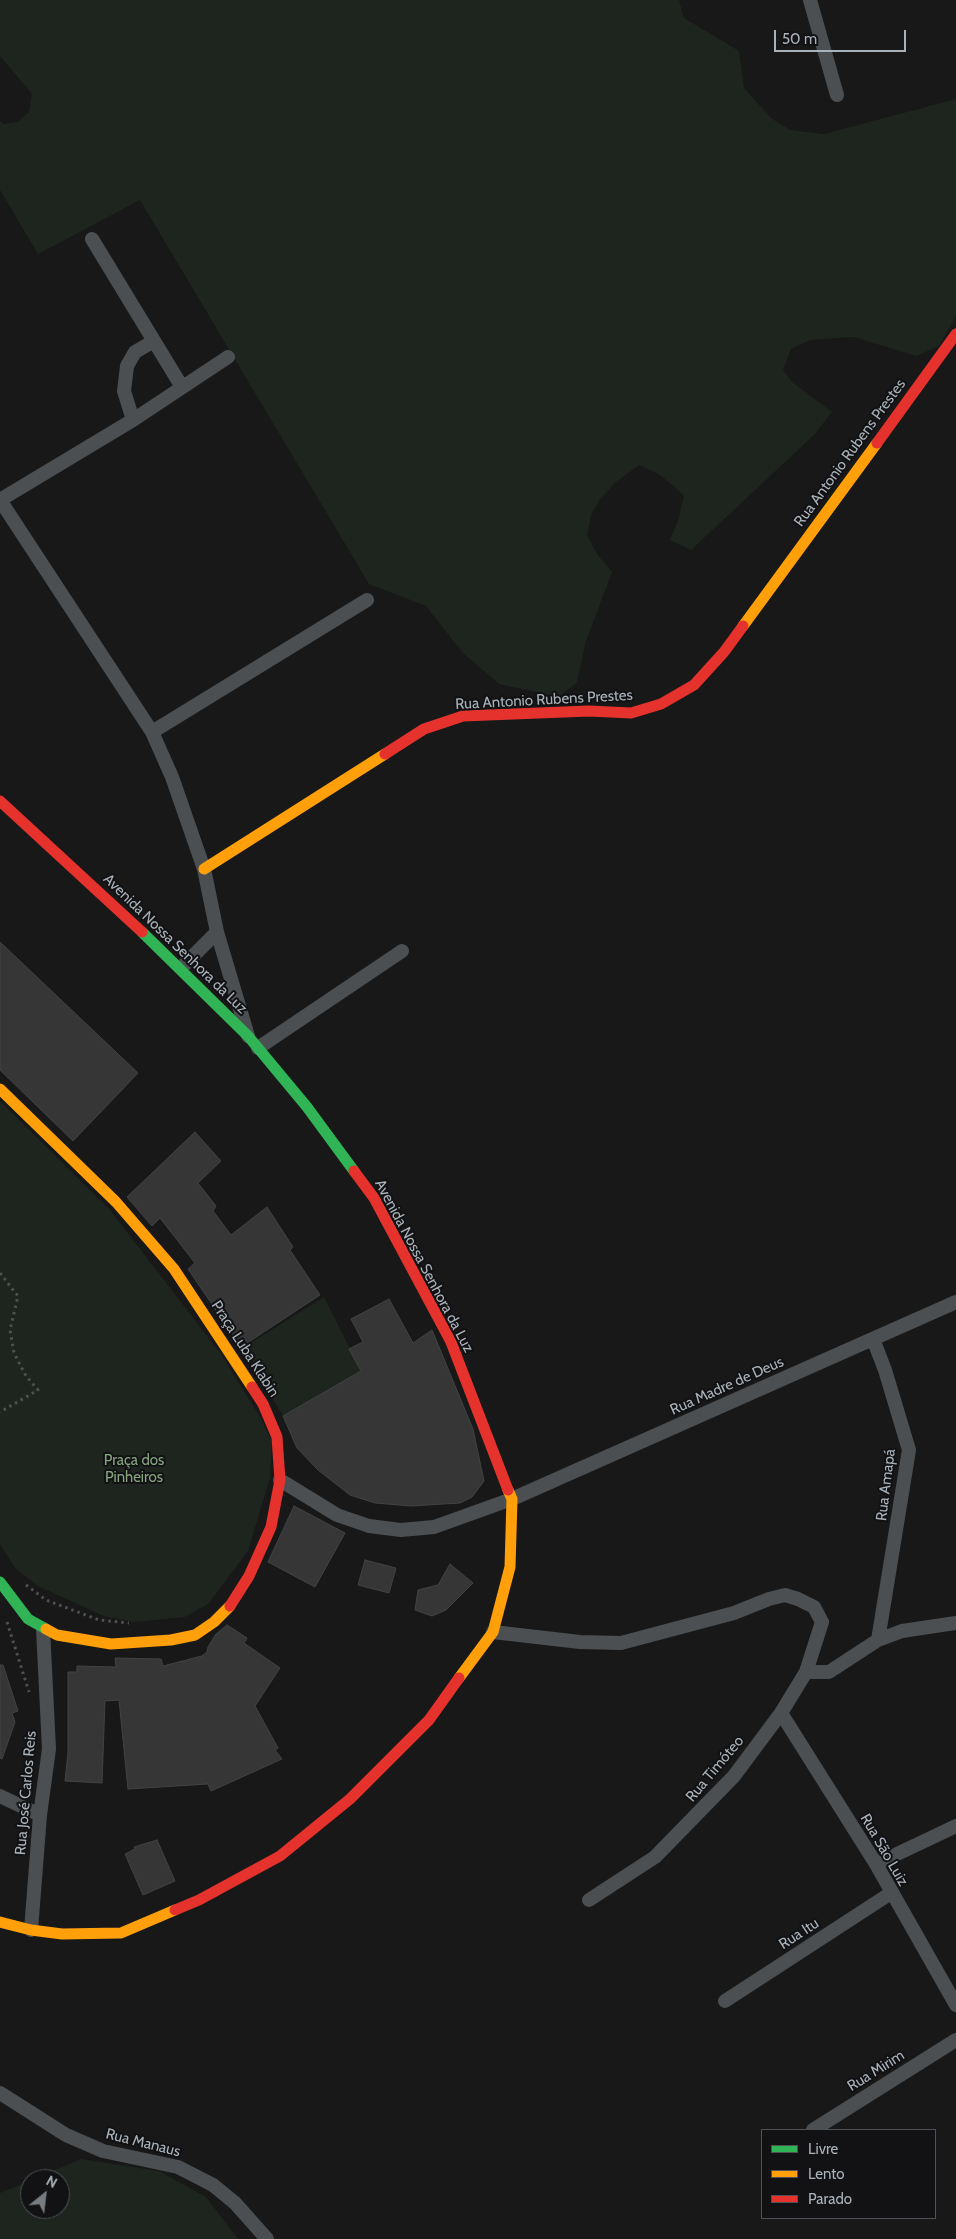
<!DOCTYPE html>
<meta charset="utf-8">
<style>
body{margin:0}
#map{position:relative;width:956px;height:2239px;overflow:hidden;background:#181818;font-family:Cabin,sans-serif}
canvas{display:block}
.legend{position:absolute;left:761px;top:2129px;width:175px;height:90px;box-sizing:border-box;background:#121214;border:1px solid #4e5256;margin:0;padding:6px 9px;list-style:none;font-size:15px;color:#a9b2b9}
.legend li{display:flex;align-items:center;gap:10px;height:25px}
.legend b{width:25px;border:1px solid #4e5256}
.north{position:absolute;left:20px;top:2169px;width:50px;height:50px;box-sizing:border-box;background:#121214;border:1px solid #4e5256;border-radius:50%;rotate:29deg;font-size:14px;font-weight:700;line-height:20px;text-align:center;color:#a9b2b9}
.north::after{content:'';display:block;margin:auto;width:18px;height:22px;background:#767c81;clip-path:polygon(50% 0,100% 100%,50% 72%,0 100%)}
.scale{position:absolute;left:774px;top:30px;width:132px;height:22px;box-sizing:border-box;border:2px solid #a9b2b9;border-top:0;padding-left:6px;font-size:15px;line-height:18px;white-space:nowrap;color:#a9b2b9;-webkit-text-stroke:4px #121214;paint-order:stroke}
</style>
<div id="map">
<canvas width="956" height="2239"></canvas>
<ul class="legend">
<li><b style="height:6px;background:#30b455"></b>Livre</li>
<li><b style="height:6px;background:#ff9f0a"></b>Lento</li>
<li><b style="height:6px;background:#e5322d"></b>Parado</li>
</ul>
<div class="north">N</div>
<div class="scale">50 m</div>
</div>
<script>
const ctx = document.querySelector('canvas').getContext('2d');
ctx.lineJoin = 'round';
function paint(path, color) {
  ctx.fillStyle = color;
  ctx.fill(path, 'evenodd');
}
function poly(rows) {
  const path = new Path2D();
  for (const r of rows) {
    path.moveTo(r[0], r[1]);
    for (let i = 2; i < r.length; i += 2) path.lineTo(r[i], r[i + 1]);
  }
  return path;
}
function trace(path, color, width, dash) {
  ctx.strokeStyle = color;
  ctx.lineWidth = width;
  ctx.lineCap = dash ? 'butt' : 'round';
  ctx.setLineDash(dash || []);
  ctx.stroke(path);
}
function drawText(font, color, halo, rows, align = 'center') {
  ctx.font = font + ' Cabin,sans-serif';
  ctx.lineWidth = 4;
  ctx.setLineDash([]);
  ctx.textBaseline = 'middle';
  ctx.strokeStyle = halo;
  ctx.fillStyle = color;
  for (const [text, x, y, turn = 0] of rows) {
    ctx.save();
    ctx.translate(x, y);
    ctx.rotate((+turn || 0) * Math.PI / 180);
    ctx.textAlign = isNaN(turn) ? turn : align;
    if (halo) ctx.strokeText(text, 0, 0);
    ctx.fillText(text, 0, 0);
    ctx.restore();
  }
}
paint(poly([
 [0,0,679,0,684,18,739,51,744,88,771,118,790,130,824,134,956,99,956,316,939,346,916,356,854,337,810,340,791,349,783,370,792,382,832,412,814,435,691,550,670,540,679,518,684,495,660,475,639,465,616,482,600,499,591,515,587,535,597,554,612,572,586,641,577,682,559,697,499,684,462,652,426,606,369,584,140,200,38,254,0,190,0,121,3,124,18,122,29,112,32,94,0,56],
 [0,1101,110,1210,221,1354,260,1417,272,1442,270,1478,248,1551,208,1604,185,1617,134,1622,104,1616,38,1586,15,1568,0,1544],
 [324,1297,361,1371,283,1416,243,1348],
 [81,2159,159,2171,206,2197,238,2239,0,2239,0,2193,30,2181,30,2209,60,2209,60,2179,34,2179]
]), '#1e251e');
const building = poly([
 [0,942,138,1073,73,1141,0,1070,0,942],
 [195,1132,221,1161,198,1183,216,1206,213,1211,231,1235,267,1207,293,1247,290,1250,320,1295,241,1347,188,1269,195,1263,160,1218,152,1226,127,1197,195,1132],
 [389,1299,413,1343,432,1330,473,1429,484,1481,472,1497,460,1503,411,1506,375,1503,350,1495,318,1470,297,1448,283,1416,361,1371,349,1349,363,1342,351,1319,389,1299],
 [294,1506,345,1533,315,1587,268,1562,294,1506],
 [365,1560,396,1568,389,1593,358,1585,365,1560],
 [450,1564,473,1583,446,1610,432,1616,415,1610,418,1590,438,1585,450,1564],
 [227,1625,247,1638,244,1643,280,1668,255,1706,278,1748,275,1750,282,1759,211,1791,208,1784,128,1789,119,1700,105,1701,102,1783,65,1781,68,1753,68,1672,77,1672,77,1666,116,1667,115,1658,161,1659,163,1666,202,1656,207,1652,208,1647,216,1634,227,1625],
 [0,1665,3,1665,18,1711,12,1713,15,1722,2,1759,0,1758,0,1665],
 [157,1840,175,1881,143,1895,125,1854,135,1849,134,1847,157,1840]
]);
paint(building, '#363637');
trace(building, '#404344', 1);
trace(poly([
 [0,1273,18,1296,10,1330,14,1353,26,1376,38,1390,0,1412],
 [26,1585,46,1600,99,1620,129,1623],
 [7,1622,29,1692]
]), '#4e5053', 3, [2.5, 4]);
trace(poly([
 [810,0,837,95],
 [92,239,182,387],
 [133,420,124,391,127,366,135,352,154,341],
 [0,500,152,732,172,777,204,869,217,932,248,1036],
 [0,500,133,420,228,357],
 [152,732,367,600],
 [181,968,217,932],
 [258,1048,402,951],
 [873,1339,885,1370,909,1450,878,1640],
 [280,1480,337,1515,369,1526,401,1530,434,1527,512,1499,956,1302],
 [493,1632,580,1642,621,1643,734,1613,769,1599,785,1595,798,1599,814,1607,822,1622,806,1672,781,1713,734,1776,655,1857,589,1900],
 [806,1672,829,1672,878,1640,902,1631,956,1623],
 [781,1713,876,1864,956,2005],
 [0,1796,40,1815],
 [876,1864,956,1826],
 [31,1930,40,1815,49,1749,43,1629],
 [725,2001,891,1893],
 [0,2093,66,2135,103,2151,178,2167,213,2185,235,2203,267,2239],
 [813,2130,956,2040]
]), '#4c4f51', 14);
trace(poly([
 [142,932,248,1036,307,1107,354,1171],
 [0,1582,28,1619,46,1629]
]), '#30b455', 11);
trace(poly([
 [743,626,877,443],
 [204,869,385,754],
 [0,1089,116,1202,174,1269,252,1387],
 [46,1629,57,1635,111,1644,171,1640,195,1635,214,1622,230,1606],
 [459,1678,493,1632,510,1567,512,1499,508,1490],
 [0,1922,31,1930,62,1934,121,1933,175,1910]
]), '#ff9f0a', 11);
trace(poly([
 [877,443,956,334],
 [385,754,424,729,463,716,589,711,631,713,661,704,694,685,724,652,743,626],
 [0,801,142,932],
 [354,1171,374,1198,451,1342,508,1490],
 [230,1606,249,1576,271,1527,280,1480,277,1437,263,1404,252,1387],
 [175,1910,199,1900,280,1856,350,1799,429,1720,459,1678]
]), '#e5322d', 11);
drawText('15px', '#a9b2b9', '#121214', [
 ["Rua Antonio Rubens Prestes",850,453,-54],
 ["Rua Antonio Rubens Prestes",544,700,-3],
 ["Avenida Nossa Senhora da Luz",175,944,44],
 ["Avenida Nossa Senhora da Luz",424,1266,62],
 ["Praça Luba Klabin",245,1349,57],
 ["Rua Madre de Deus",727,1386,-24],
 ["Rua Amapá",886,1485,-83],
 ["Rua Timóteo",715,1769,-50],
 ["Rua José Carlos Reis",26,1793,-85],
 ["Rua São Luiz",884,1850,60],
 ["Rua Itu",799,1934,-33],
 ["Rua Mirim",876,2071,-32],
 ["Rua Manaus",143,2143,14]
]);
drawText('15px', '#85a57f', '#121214', [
 ["Praça dos",134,1461],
 ["Pinheiros",134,1478]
]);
</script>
